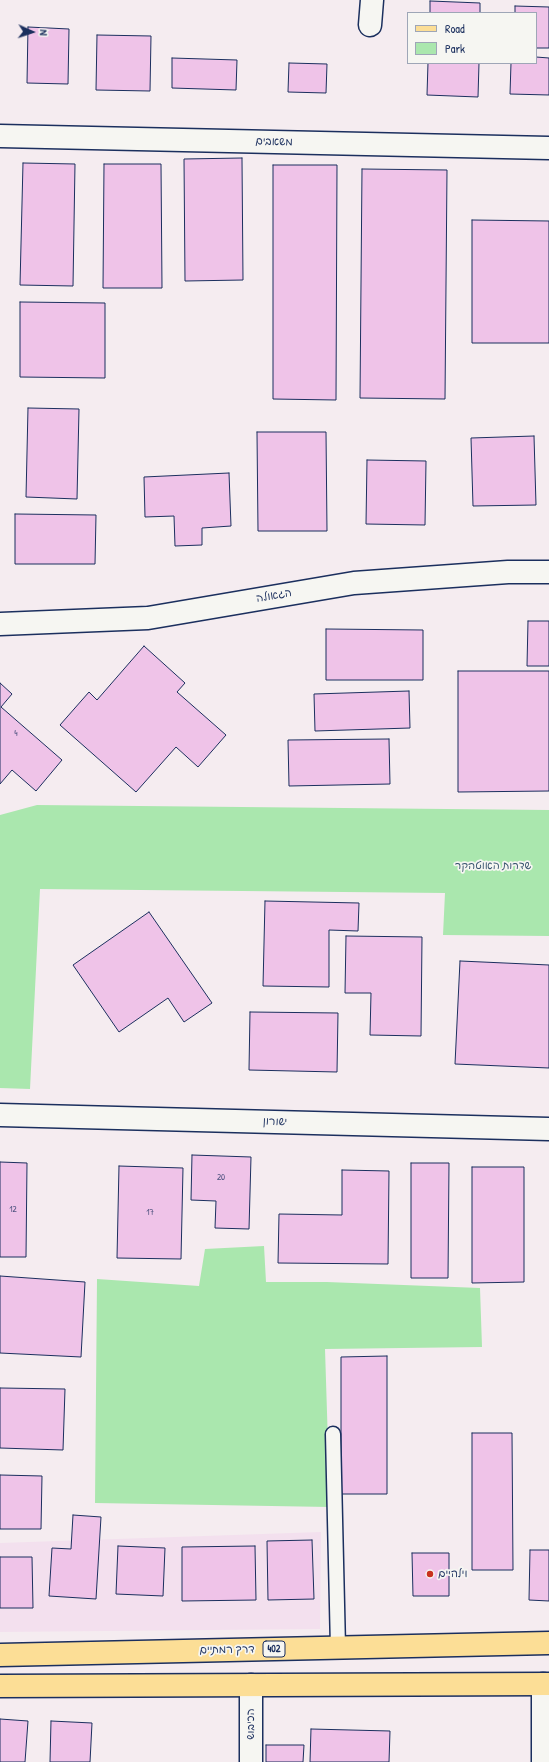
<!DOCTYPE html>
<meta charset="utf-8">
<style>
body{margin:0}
#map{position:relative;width:549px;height:1762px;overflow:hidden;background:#f5ecf0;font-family:"Patrick Hand",sans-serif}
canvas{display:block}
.legend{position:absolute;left:407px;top:12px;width:130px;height:52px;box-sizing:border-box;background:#f6f6f2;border:1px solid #9ea6b7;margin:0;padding:5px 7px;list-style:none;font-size:12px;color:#1b2f5e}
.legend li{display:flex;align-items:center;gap:8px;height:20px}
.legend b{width:20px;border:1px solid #9ea6b7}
.north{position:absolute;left:12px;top:12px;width:40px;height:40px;-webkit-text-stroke:3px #f6f6f2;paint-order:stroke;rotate:93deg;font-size:11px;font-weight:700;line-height:16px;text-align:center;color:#1b2f5e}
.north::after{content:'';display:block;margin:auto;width:14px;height:18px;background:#1b2f5e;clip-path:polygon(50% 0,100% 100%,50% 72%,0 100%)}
</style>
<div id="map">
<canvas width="549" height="1762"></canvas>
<ul class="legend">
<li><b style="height:5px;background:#fcde96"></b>Road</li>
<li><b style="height:11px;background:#aae7ae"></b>Park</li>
</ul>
<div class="north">N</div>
</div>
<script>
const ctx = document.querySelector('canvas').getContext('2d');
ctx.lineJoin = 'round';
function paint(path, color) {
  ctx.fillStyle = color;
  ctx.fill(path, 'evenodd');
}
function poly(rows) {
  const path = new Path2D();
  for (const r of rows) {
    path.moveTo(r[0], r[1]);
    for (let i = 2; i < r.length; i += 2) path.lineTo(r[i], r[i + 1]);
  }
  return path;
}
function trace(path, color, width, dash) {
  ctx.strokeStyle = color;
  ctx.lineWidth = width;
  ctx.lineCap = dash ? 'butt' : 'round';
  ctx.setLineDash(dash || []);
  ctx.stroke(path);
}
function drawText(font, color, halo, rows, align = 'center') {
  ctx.font = font + ' "Patrick Hand","Playpen Sans Hebrew",sans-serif';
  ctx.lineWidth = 3.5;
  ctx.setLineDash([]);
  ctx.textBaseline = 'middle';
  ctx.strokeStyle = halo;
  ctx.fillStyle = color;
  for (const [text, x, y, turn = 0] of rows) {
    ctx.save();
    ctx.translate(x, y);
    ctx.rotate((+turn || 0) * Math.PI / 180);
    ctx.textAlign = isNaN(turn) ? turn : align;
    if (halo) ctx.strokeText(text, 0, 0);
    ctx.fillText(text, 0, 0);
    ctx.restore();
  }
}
paint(poly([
 [321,1532,320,1629,0,1632,0,1543]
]), '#f3e0ee');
paint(poly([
 [37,805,549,810,549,936,443,935,445,893,40,889,30,1089,0,1088,0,815],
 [264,1246,266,1282,327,1282,480,1288,482,1347,325,1349,330,1507,95,1503,97,1279,199,1286,205,1249]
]), '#aae7ae');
const building = poly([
 [430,1,480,3,480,13,430,13,430,1],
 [515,6,549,7,549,48,536,48,536,13,515,13,515,6],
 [28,27,69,29,68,84,27,83,28,27],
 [97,35,151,36,150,91,96,90,97,35],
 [536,57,549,58,549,95,510,94,511,63,536,63,536,57],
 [172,58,237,60,236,90,172,88,172,58],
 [289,63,327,64,326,93,288,92,289,63],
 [428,63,479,63,478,97,427,95,428,63],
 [242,158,243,280,185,281,184,159,242,158],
 [23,163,75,164,73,286,20,285,23,163],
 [104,164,161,164,162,288,103,288,104,164],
 [273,165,337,165,336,400,273,399,273,165],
 [362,169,447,170,445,399,360,398,362,169],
 [472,220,549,221,549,343,472,343,472,220],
 [20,302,105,303,105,378,20,377,20,302],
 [28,408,79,409,77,499,26,497,28,408],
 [257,432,326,432,327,531,258,531,257,432],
 [534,436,536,505,473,506,471,438,534,436],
 [367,460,426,461,425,525,366,524,367,460],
 [229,473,231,526,202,528,202,545,175,546,174,516,145,517,144,477,229,473],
 [15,514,96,515,95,564,15,564,15,514],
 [528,621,549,621,549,666,527,666,528,621],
 [326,629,423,630,423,680,326,680,326,629],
 [144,646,185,683,177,692,226,735,198,767,176,747,136,792,60,725,89,692,97,700,144,646],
 [458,671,549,671,549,791,458,792,458,671],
 [0,683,12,694,1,707,62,760,36,791,12,770,0,784,0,683],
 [409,691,410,728,315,731,314,694,409,691],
 [389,739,390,784,289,786,288,740,389,739],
 [265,901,359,903,358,931,329,930,329,987,263,986,265,901],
 [149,912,212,1003,184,1022,168,998,119,1032,73,965,149,912],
 [346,936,422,937,421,1036,370,1035,371,993,345,993,346,936],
 [460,961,549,965,549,1068,455,1064,460,961],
 [250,1012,338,1013,337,1072,249,1070,250,1012],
 [192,1155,251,1157,249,1229,215,1228,216,1201,191,1200,192,1155],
 [0,1162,27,1163,26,1257,0,1257,0,1162],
 [411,1163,449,1163,448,1278,411,1278,411,1163],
 [119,1166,183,1168,181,1259,117,1258,119,1166],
 [472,1167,524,1167,524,1282,472,1283,472,1167],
 [342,1170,389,1171,388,1264,278,1263,279,1214,342,1215,342,1170],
 [0,1276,85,1282,81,1357,0,1353,0,1276],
 [387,1356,387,1494,341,1494,341,1357,387,1356],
 [0,1388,65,1389,63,1450,0,1448,0,1388],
 [472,1433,512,1433,513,1570,472,1570,472,1433],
 [0,1475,42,1476,41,1529,0,1529,0,1475],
 [73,1515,101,1517,96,1599,49,1596,52,1548,71,1549,73,1515],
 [312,1540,314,1599,268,1600,267,1541,312,1540],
 [118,1546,165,1548,163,1596,116,1594,118,1546],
 [255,1546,256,1600,182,1601,182,1547,255,1546],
 [530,1550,549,1550,549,1601,529,1600,530,1550],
 [412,1553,449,1553,449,1596,413,1596,412,1553],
 [0,1557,32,1557,33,1608,0,1608,0,1557],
 [0,1719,28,1721,25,1762,0,1762,0,1719],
 [51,1721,92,1723,90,1762,50,1762,51,1721],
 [311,1729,390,1731,389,1762,310,1762,311,1729],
 [266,1745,304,1745,303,1762,266,1762,266,1745]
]);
paint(building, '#efc3e8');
trace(building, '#1b2f5e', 1);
const lane = poly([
 [333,1434,338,1648]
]);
const street = poly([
 [370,25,372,0],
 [0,136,549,148],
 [0,624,148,618,354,583,508,572,549,572],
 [0,1115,549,1129],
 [251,1762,251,1685],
 [543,1762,543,1684]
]);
const primary = poly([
 [0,1655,549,1643],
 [0,1686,549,1684]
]);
trace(lane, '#1b2f5e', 17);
trace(street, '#1b2f5e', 25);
trace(primary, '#1b2f5e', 25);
trace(lane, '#f6f6f2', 14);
trace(street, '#f6f6f2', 22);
trace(primary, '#fcde96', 22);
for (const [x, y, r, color] of [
 [430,1574,4,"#c8321e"]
]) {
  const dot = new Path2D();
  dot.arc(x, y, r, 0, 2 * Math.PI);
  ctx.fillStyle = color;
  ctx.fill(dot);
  trace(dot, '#f6f6f2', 1.5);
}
drawText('9px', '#505480', null, [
 ["4",16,734],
 ["20",221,1178],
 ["12",13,1210],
 ["17",150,1213]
]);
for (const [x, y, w] of [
 [274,1649,22]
]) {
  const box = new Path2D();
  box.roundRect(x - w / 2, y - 8, w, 16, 3);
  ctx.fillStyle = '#f6f6f2';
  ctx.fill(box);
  trace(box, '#1b2f5e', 1);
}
drawText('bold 10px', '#1b2f5e', null, [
 ["402",274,1649]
]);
drawText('11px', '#1b2f5e', '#f6f6f2', [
 ["משאבים",274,142,1],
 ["הגאולה",274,596,-10],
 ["ישורון",275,1122,2],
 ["דרך רמתיים",227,1650,-1],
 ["הכיבוש",251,1724,-90]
]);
drawText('11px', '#38546e', '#f6f6f2', [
 ["שדרות האוטהקר",493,866]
]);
drawText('11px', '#1b2f5e', '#f6f6f2', [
 ["וילהיים",438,1574]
], 'left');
</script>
